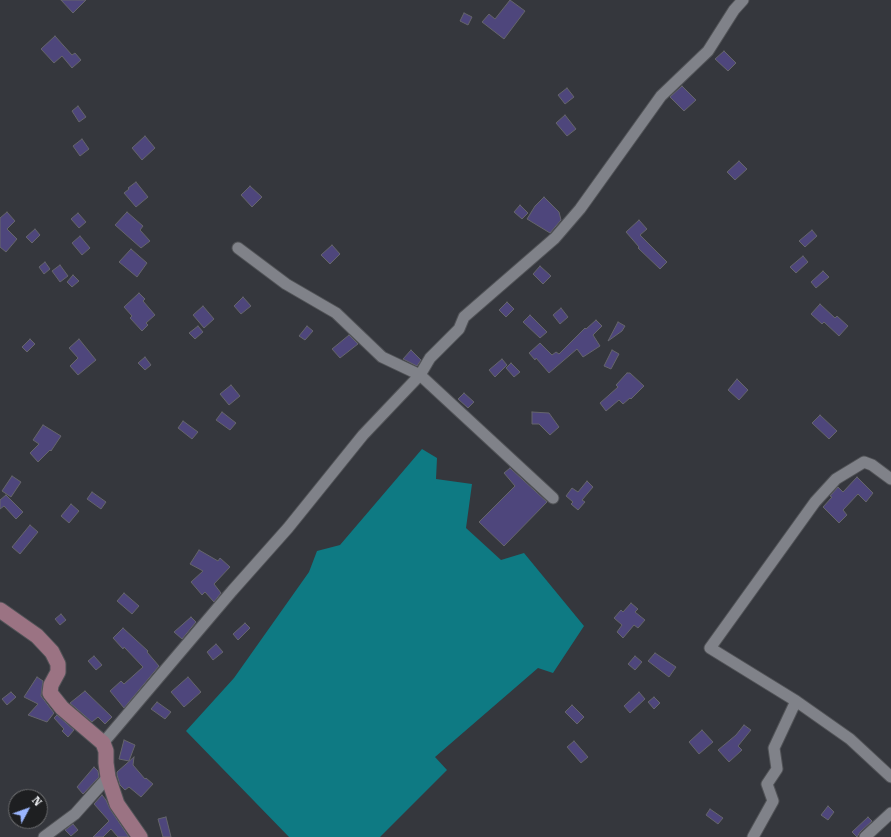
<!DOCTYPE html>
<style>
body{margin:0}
#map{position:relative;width:891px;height:837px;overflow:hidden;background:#35373d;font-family:"Roboto Serif",serif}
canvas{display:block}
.north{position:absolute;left:8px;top:789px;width:40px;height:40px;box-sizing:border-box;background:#1e1f21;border:1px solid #6e6f71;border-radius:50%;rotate:49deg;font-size:11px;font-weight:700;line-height:16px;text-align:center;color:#e5e7ea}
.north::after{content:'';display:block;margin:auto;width:14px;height:18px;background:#9ab5fd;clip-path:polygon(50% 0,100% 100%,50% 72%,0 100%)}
</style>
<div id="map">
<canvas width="891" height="837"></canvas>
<div class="north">N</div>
</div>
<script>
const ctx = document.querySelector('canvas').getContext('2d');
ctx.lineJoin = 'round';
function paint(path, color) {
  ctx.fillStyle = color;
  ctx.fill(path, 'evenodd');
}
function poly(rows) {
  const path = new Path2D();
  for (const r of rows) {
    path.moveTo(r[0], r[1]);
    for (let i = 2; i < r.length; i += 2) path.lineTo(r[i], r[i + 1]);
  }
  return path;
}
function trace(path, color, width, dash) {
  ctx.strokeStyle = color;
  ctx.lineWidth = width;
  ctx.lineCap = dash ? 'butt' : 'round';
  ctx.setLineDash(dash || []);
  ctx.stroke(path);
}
paint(poly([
 [422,449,437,458,436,479,472,484,466,528,501,560,524,553,584,626,553,673,538,668,435,757,447,770,380,837,289,837,186,731,234,678,309,572,317,551,340,545]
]), '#0e7a83');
const building = poly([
 [61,0,86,0,73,13,61,0],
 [510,0,525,11,504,39,482,22,489,14,495,19,510,0],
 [464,13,472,17,468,25,460,21,464,13],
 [55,36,72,55,75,53,81,60,72,68,62,56,54,63,41,49,55,36],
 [724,51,736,63,728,71,715,59,724,51],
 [682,86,696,100,684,111,670,97,682,86],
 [567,88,574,97,565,104,558,95,567,88],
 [78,106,86,117,79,122,72,111,78,106],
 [565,115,576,129,567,136,556,123,565,115],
 [145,136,155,148,142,160,132,148,145,136],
 [82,139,89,149,80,156,73,146,82,139],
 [739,161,747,169,735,180,727,172,739,161],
 [136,182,148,197,136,207,124,193,129,189,128,188,136,182],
 [250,186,262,197,252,207,241,195,250,186],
 [544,197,559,212,561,220,550,233,527,219,535,206,544,197],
 [520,205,528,213,522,219,514,212,520,205],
 [7,212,15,221,7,229,17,239,6,252,0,247,0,218,7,212],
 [127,212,143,226,140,230,150,241,141,248,115,225,127,212],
 [78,213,86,222,79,228,71,219,78,213],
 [639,220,647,229,640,235,667,262,660,269,638,248,639,247,626,232,639,220],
 [35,229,40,235,32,243,26,237,35,229],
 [812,230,817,236,805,247,799,241,812,230],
 [80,236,90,248,82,255,72,243,80,236],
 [332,245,340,254,330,264,321,255,332,245],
 [131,249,147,263,137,277,119,262,131,249],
 [803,256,808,262,796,273,790,267,803,256],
 [45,262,50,269,44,274,39,267,45,262],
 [60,265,68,276,60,282,52,271,60,265],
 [540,266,551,276,543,284,533,274,540,266],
 [823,271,829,277,816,288,811,282,823,271],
 [73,275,79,281,72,287,67,282,73,275],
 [139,293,145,299,143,301,155,315,146,323,148,325,142,331,130,318,132,316,124,307,139,293],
 [243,297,251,306,241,314,234,306,243,297],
 [507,302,514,309,506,317,499,310,507,302],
 [820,304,835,318,837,316,848,326,839,336,824,322,822,324,811,314,820,304],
 [203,306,214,319,204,328,193,315,203,306],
 [561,308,568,317,560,324,553,315,561,308],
 [530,315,547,332,540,338,523,322,530,315],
 [596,320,602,326,593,335,600,346,583,357,577,349,549,373,536,358,535,360,529,353,540,343,552,355,556,352,559,354,585,328,586,329,596,320],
 [618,322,625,326,622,331,608,341,618,322],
 [198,326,203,332,195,339,189,333,198,326],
 [307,326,313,331,305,340,299,336,307,326],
 [349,335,358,344,340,358,332,349,349,335],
 [30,339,35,344,27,352,22,347,30,339],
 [79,339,96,360,78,375,70,366,78,358,69,348,79,339],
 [411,350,421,360,417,366,403,359,411,350],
 [612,350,619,354,611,369,604,366,612,350],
 [145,357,151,365,145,370,138,363,145,357],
 [502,359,507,365,495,377,489,370,502,359],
 [511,363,520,372,514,377,506,368,511,363],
 [627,373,630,373,644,386,631,399,630,398,623,404,619,400,606,411,600,403,618,387,616,385,627,373],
 [737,379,748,390,739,400,728,390,737,379],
 [231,385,240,396,229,405,220,394,231,385],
 [464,393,474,402,468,408,458,399,464,393],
 [222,412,236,423,230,430,216,420,222,412],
 [532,412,549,413,559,427,550,435,539,424,532,424,532,412],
 [820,415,837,431,829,439,812,423,820,415],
 [183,421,198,432,192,439,178,428,183,421],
 [43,425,61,436,51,451,50,450,38,462,30,453,39,444,33,440,43,425],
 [510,468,547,502,504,546,479,522,515,486,504,473,510,468],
 [12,476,21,482,11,497,2,491,12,476],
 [857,477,873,493,866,502,858,494,843,510,847,515,839,523,823,507,832,497,830,496,838,487,843,492,857,477],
 [587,481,593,487,582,500,585,502,578,510,571,504,573,502,566,496,572,488,578,492,587,481],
 [92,492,106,502,101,509,87,499,92,492],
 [6,495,23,512,16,519,4,506,0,509,0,500,6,495],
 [71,504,79,511,69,523,61,516,71,504],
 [30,525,38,532,20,554,12,547,30,525],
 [199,550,218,561,220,558,230,567,214,584,221,593,214,602,205,592,202,595,191,582,203,571,190,564,199,550],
 [124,593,139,606,132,614,117,601,124,593],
 [631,603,638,609,635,612,645,620,638,628,634,625,623,638,617,632,622,625,614,618,621,610,623,612,631,603],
 [61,614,66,620,60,625,55,619,61,614],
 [191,617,196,622,182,639,174,632,191,617],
 [245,623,250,628,238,640,233,634,245,623],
 [123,628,148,651,147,652,159,666,124,708,110,691,121,681,124,684,143,667,124,647,123,649,113,638,123,628],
 [216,644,223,652,213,660,207,652,216,644],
 [655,653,676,667,669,677,648,661,655,653],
 [94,656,102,665,96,670,88,661,94,656],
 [635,656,642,662,635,670,628,664,635,656],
 [37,677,43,681,41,696,54,713,47,722,28,715,38,704,24,697,37,677],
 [188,677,201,692,184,707,171,692,188,677],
 [85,691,112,717,105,724,98,717,92,722,70,703,85,691],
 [11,692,16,697,7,705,2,699,11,692],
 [639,692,645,699,630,713,624,706,639,692],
 [654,697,660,703,654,709,648,702,654,697],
 [157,702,171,712,165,719,151,709,157,702],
 [572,705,584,717,577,724,565,712,572,705],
 [57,715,74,730,68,737,62,731,64,729,54,718,57,715],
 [744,725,751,730,738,746,742,750,729,762,718,750,736,735,744,725],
 [702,730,713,742,699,754,689,742,702,730],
 [124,740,135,745,129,761,119,759,124,740],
 [574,741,588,757,581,763,567,747,574,741],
 [134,757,133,765,145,779,146,778,153,784,141,797,129,787,125,790,120,785,117,775,117,772,134,757],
 [94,767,98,771,99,777,83,794,77,787,94,767],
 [102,795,106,800,110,809,129,837,118,837,111,829,103,837,93,837,109,821,94,804,102,795],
 [828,806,834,812,828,820,821,815,828,806],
 [710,809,723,818,718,824,706,815,710,809],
 [166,817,171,837,163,837,158,819,166,817],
 [868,817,872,821,860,832,857,837,852,832,868,817],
 [73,824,78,830,71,836,65,830,73,824]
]);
paint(building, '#4e467c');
trace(building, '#65656b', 1);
const street = poly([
 [238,248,286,284,336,313,382,357,420,375,430,358,459,329,464,317,555,238,580,209,661,96,708,51,734,10,743,0],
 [891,479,872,465,864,462,836,479,815,502,710,648,796,701,850,739,891,777],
 [103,743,232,591,288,528,363,435,420,375,553,498],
 [44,837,75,814,108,777],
 [753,837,773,801,767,784,777,769,774,748,796,701],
 [865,837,891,813]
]);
const secondary = poly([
 [0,610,37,636,52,652,58,664,58,672,51,685,50,693,62,708,103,743,106,751,106,763,108,777,117,804,140,837]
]);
trace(street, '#515357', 13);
trace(secondary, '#515357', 17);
trace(street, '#808289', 11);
trace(secondary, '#9b7383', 15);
</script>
